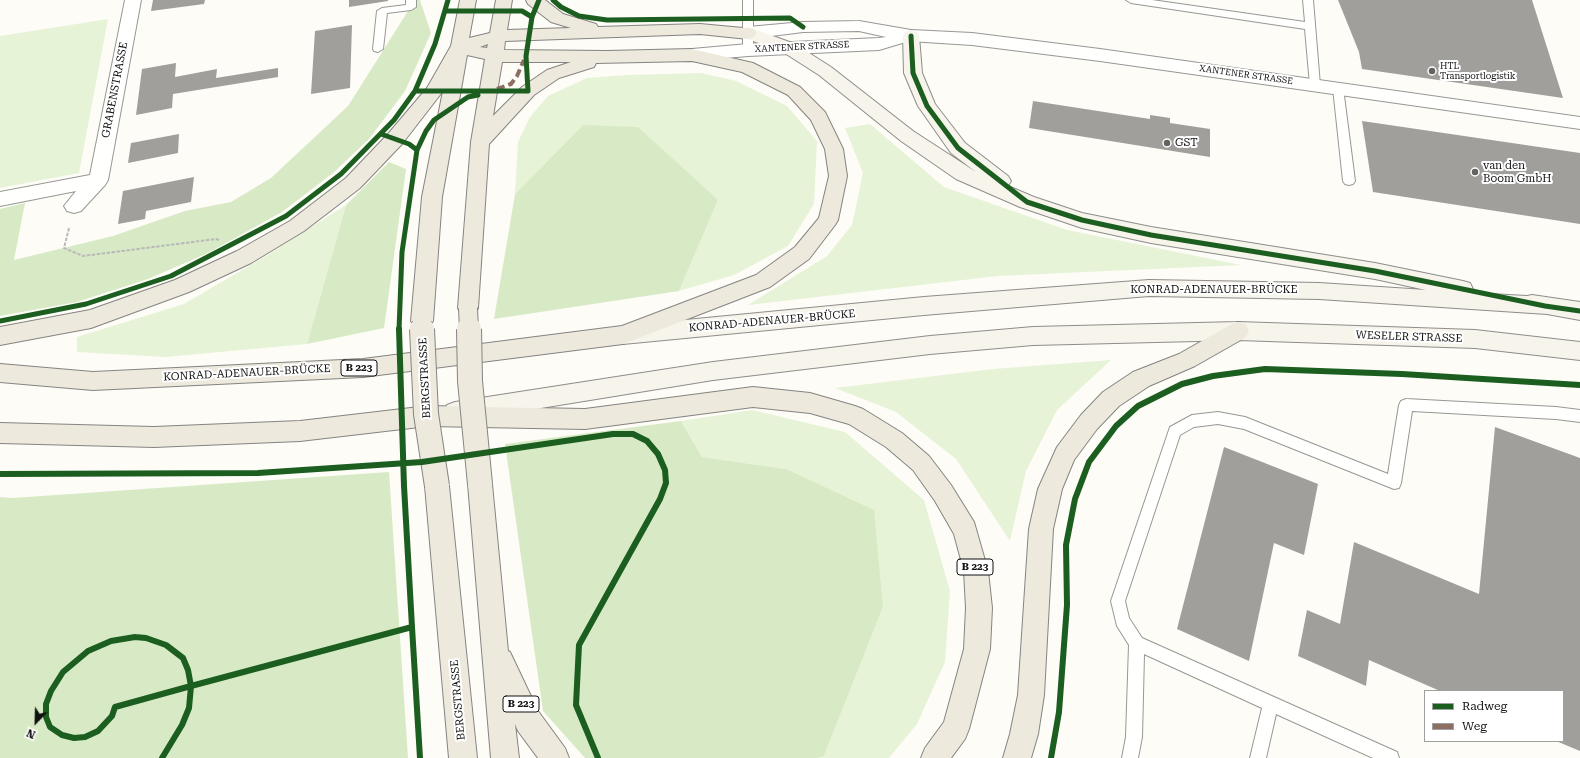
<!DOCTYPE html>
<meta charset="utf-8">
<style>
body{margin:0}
#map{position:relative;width:1580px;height:758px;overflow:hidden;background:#fdfcf7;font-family:"Roboto Serif",serif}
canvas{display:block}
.legend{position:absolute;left:1424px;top:690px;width:140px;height:52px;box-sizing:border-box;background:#fff;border:1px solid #a0a0a0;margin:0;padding:5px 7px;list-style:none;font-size:12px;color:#111}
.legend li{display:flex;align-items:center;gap:8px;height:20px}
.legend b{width:20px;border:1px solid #a0a0a0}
.north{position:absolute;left:16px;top:702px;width:40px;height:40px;-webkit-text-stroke:3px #fff;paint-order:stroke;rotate:203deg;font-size:11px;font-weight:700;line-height:16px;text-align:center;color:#111}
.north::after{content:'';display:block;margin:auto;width:14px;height:18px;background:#111;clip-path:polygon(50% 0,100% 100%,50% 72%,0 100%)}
</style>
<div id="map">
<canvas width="1580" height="758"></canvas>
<ul class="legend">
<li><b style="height:5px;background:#1b5e20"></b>Radweg</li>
<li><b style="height:5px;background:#8d6e63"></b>Weg</li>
</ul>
<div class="north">N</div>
</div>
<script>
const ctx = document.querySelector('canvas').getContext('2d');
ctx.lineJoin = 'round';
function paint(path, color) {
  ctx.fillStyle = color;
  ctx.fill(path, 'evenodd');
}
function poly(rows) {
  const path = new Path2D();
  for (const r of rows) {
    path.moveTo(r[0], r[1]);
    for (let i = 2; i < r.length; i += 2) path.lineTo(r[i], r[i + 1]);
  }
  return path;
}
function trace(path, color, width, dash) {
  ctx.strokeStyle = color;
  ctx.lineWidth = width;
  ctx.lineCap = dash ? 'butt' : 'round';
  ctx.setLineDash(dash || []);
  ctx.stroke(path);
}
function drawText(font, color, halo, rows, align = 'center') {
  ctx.font = font + ' "Roboto Serif",serif';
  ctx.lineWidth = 4;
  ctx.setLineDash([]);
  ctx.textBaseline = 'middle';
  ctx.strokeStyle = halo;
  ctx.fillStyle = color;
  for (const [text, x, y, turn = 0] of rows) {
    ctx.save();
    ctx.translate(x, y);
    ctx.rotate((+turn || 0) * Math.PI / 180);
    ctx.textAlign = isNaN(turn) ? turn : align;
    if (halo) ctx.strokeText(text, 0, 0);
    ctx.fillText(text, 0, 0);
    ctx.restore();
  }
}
paint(poly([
 [108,19,79,173,0,188,0,36],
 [701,73,736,81,787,106,817,141,814,204,788,246,734,275,679,291,718,200,583,125,515,194,518,142,530,117,548,96,587,78,628,75],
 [870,124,944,187,1067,230,1241,265,998,276,748,305,827,256,852,225,863,173,845,128],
 [346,205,307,344,165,357,77,352,77,337,184,304,266,256],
 [1111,360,1057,410,1026,471,1010,541,956,459,896,412,835,388,993,369],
 [752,410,845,432,924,500,950,591,945,662,917,724,889,758,817,758,824,756,883,607,786,469,702,457,681,421]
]), '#e7f3d7');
paint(poly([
 [415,0,420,0,431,33,405,91,369,139,333,173,282,212,208,253,148,279,77,302,0,316,0,209,25,203,14,260,113,236,185,211,231,202,271,178,348,106],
 [583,125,638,127,718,200,679,291,494,319,515,194],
 [389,162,406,169,384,328,307,344,346,205],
 [681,421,702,457,786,469,874,510,883,607,824,756,817,758,585,758,543,711,505,444],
 [389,472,408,758,0,758,0,497,13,498]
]), '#d8eac5');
paint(poly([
 [153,0,205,0,204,4,151,11],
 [349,0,388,0,388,1,349,7],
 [1338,0,1532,0,1563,98,1362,69,1359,52],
 [352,25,350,88,311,94,315,31],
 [176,63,175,77,217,69,216,78,278,68,278,77,173,94,172,108,136,115,142,69],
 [1033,101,1150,119,1150,115,1170,118,1170,123,1210,129,1210,157,1029,128],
 [1362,121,1580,153,1580,224,1373,192],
 [179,134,178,153,128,163,131,143],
 [194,177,191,202,146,211,145,219,118,224,123,191],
 [1495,427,1580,458,1580,751,1556,741,1563,741,1563,691,1440,691,1369,660,1366,686,1298,656,1307,610,1340,624,1354,542,1479,594],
 [1224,447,1318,484,1304,555,1274,543,1249,661,1177,629]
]), '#a19f9c');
const lane = poly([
 [406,0,416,0,416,7,411,10,387,13,383,49,378,52,374,51,373,49,377,11,382,8,406,5,406,0],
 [743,0,753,0,753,50,748,53,743,50,743,0],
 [1126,0,1152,0,1305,22,1303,0,1313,0,1320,85,1319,88,1315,89,1311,88,1310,85,1305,29,1131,3,1126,0],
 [1338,84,1342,85,1343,88,1355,181,1353,184,1349,185,1345,184,1343,181,1333,88,1334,85,1338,84],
 [1406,399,1556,407,1580,410,1580,422,1556,419,1412,411,1401,483,1399,488,1394,489,1244,429,1218,424,1194,427,1180,435,1125,601,1129,618,1142,638,1397,752,1399,758,1373,758,1276,714,1266,758,1250,758,1262,708,1144,654,1142,737,1138,758,1122,758,1126,737,1129,645,1117,626,1111,601,1170,427,1192,415,1218,412,1245,417,1388,474,1399,405,1401,401,1406,399]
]);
const street = poly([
 [125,0,141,0,108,180,105,185,81,211,74,213,67,211,64,206,76,191,0,206,0,192,90,175,125,0],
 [859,21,911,30,972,33,1100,49,1580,117,1580,129,1100,61,972,45,909,41,879,50,748,56,692,61,686,59,683,55,686,51,692,49,748,44,879,38,886,37,859,31,803,32,748,39,742,37,740,33,742,29,748,27,803,22,859,21]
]);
const secondary = poly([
 [748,27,795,44,831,67,913,131,976,172,951,153,918,106,904,73,903,36,905,32,911,30,917,32,919,36,922,73,935,104,965,143,1008,176,1011,181,1008,186,1034,197,1082,213,1151,227,1375,263,1463,281,1470,283,1473,289,1471,293,1527,296,1532,295,1580,302,1580,320,1547,314,1319,299,1149,296,924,315,623,344,615,341,612,335,615,329,623,326,924,297,1149,280,1319,283,1426,290,1375,279,1151,243,1082,228,1020,207,956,179,901,141,819,75,783,52,742,37,740,33,742,29,748,27],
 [1238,322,1475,330,1580,342,1580,360,1475,348,1238,340,1033,345,930,354,713,380,455,422,447,419,444,412,447,405,455,402,713,362,930,336,1033,327,1238,322]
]);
const primary = poly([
 [460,0,476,0,469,38,490,33,496,0,512,0,507,30,571,28,551,22,528,4,526,0,545,0,563,14,596,24,598,27,700,24,754,29,756,33,754,37,748,39,700,34,505,41,504,50,607,51,692,49,753,63,800,87,825,112,843,149,847,176,838,220,835,225,809,259,770,287,623,344,363,377,93,390,0,382,0,364,93,372,363,359,622,326,756,275,795,247,819,218,829,176,825,149,811,120,788,95,742,72,692,61,596,63,594,67,559,78,534,95,489,144,478,308,475,314,468,317,461,314,458,308,471,142,485,59,467,55,442,197,433,321,429,327,422,330,415,327,411,321,422,197,443,91,402,144,360,188,304,231,251,263,189,292,91,328,0,345,0,327,90,310,175,280,237,251,290,221,346,178,388,134,427,88,451,46,460,0],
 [488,44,487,48,480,47,488,44],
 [502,62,571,62,547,70,522,87,493,116,502,62],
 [1238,322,1246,325,1249,331,1246,337,1195,366,1149,386,1119,406,1097,429,1074,460,1062,489,1053,529,1044,695,1038,734,1031,758,1003,758,1010,734,1018,695,1029,529,1038,489,1057,447,1081,415,1103,392,1133,372,1179,354,1230,325,1238,322],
 [753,387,810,393,855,406,863,409,902,433,929,456,951,485,974,522,988,571,992,608,990,649,969,729,965,739,951,758,921,758,925,748,944,722,964,649,966,608,964,571,954,534,935,501,913,470,886,447,849,424,810,413,753,407,585,429,428,426,300,441,154,447,0,443,0,423,154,427,300,421,428,406,585,409,753,387],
 [480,473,488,476,492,484,508,651,510,652,538,711,565,748,569,758,538,758,518,731,515,724,519,758,491,758,468,484,472,476,480,473],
 [437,475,445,478,449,486,477,758,449,758,425,486,429,478,437,475]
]);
trace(lane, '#979795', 2);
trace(street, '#979795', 2);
trace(secondary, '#8e8d8b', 2);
trace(primary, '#858482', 2);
trace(poly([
 [69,228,64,248,83,256,216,239,219,240]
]), '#b9b9b8', 2, [3.5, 1.5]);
paint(lane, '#fffffe');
paint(street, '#fffffe');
paint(secondary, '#f6f4eb');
paint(primary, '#ede9dc');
const primaryBridgeFar1 = poly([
 [468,308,469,330],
 [422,321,422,330]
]);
const primaryBridge = poly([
 [422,329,426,414,437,486],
 [469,329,470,381,480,484]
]);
trace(primaryBridgeFar1, '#858482', 20, []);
trace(primaryBridge, '#858482', 26, []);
trace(primaryBridgeFar1, '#ede9dc', 18);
trace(primaryBridge, '#ede9dc', 24);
trace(poly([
 [497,89,511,84,517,76,524,60]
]), '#8d6e63', 4, [8, 4]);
trace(poly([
 [553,0,561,7,579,16,607,20,790,18,803,27],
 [445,11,522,11,532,17],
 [911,36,913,73,927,106,958,148,1027,202,1082,220,1151,235,1375,271,1545,306,1580,311],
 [415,91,528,91,526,56,532,17,539,0],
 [381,134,409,144,417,150,402,252,399,330],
 [417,150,426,131,434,120,468,97,478,95],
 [0,321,86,304,171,276,286,216,341,174,394,120,415,91,435,44,448,0]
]), '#1b5e20', 5);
trace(poly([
 [399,329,404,486,412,627],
 [0,474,258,473,422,462,613,434,633,434,647,441,658,454,665,470,666,483,660,499,579,645,576,705,598,758],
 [135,637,146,638,166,645,183,658,188,670,191,686,115,707,112,716,98,731,85,737,74,738,62,735,50,727,46,717,46,704,51,691,63,672,88,651,111,641,135,637],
 [191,686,412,627,420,758],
 [162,758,182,725,189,708,191,686],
 [1051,758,1059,712,1067,605,1066,545,1075,499,1089,462,1116,426,1138,406,1182,384,1213,376,1265,369,1402,374,1580,385]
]), '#1b5e20', 6);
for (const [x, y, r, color] of [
 [1432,71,4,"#646362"],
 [1167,143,4,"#646362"],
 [1475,172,4,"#646362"]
]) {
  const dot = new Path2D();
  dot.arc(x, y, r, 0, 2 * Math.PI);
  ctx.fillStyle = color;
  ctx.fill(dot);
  trace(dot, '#fff', 1.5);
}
drawText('9px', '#111', '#fff', [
 ["XANTENER STRASSE",802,47,-3],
 ["XANTENER STRASSE",1246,75,8]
]);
drawText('9px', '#111', '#fff', [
 ["HTL",1440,66],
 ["Transportlogistik",1440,76]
], 'left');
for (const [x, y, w] of [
 [359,368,36],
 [975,567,36],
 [521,704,36]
]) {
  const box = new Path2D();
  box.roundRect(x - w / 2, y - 8, w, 16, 3);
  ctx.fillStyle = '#fff';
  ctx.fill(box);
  trace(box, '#111', 1);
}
drawText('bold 10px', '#111', null, [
 ["B 223",359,368],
 ["B 223",975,567],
 ["B 223",521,704]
]);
drawText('11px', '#111', '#fff', [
 ["GRABENSTRASSE",115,90,-79],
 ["KONRAD-ADENAUER-BRÜCKE",1214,290],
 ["KONRAD-ADENAUER-BRÜCKE",772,321,-5],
 ["WESELER STRASSE",1409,337,2],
 ["KONRAD-ADENAUER-BRÜCKE",247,373,-3],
 ["BERGSTRASSE",425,378,-93],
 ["BERGSTRASSE",458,700,-95]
]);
drawText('11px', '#111', '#fff', [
 ["GST",1175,143],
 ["van den",1483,166],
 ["Boom GmbH",1483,179]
], 'left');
</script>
